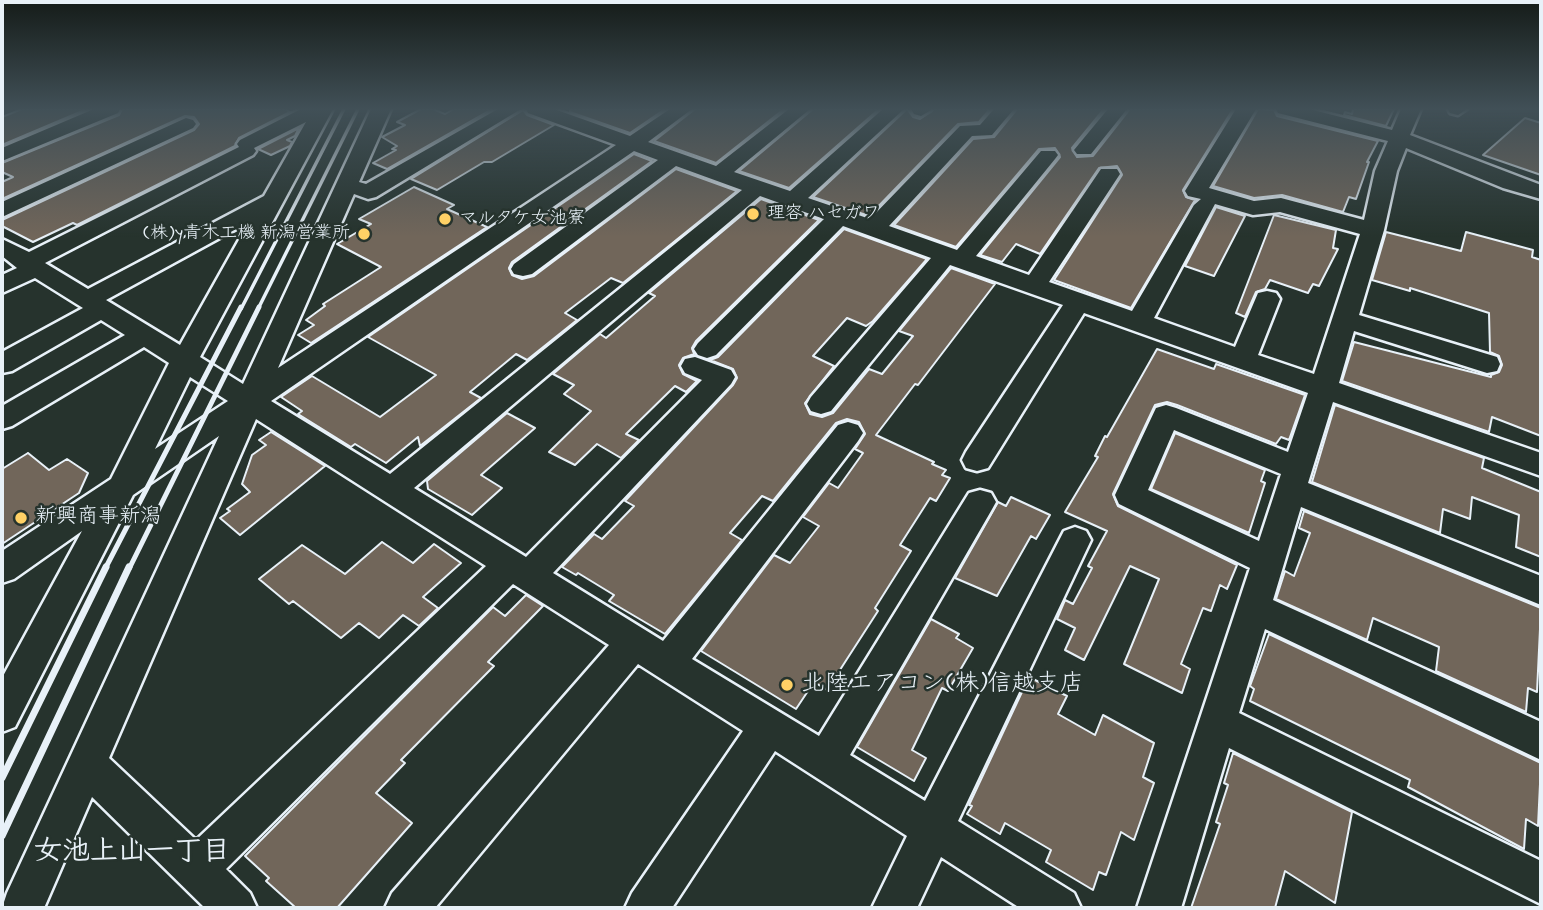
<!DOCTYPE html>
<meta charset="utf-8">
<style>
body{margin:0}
#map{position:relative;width:1543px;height:910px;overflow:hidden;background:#26332d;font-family:Mynerve,sans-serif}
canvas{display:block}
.frame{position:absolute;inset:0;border:4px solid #e8f1f8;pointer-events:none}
</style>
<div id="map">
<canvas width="1543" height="910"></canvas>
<div class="frame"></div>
</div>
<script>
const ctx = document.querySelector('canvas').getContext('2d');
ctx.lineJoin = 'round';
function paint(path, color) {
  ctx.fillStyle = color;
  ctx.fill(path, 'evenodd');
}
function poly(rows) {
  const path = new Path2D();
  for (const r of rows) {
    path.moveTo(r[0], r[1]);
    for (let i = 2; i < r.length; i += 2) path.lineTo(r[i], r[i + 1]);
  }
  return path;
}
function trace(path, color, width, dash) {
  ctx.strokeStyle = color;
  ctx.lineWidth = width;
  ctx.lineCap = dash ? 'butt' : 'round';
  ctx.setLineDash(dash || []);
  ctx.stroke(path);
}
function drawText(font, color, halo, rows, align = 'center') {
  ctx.font = font + ' Mynerve,"Klee One",sans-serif';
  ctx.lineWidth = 5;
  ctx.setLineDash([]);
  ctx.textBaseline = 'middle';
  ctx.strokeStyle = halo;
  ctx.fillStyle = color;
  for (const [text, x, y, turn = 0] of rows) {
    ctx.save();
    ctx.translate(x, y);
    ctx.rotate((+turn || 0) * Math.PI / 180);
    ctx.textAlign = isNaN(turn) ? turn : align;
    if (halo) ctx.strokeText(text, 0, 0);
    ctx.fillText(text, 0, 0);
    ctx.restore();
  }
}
const building = poly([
 [22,109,87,109,2,145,2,117,22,109],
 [122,109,285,109,290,112,239,138,235,146,77,225,73,223,33,242,2,226,2,220,194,130,199,124,194,117,185,116,2,199,2,182,13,177,2,172,2,163,119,115,122,109],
 [421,109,433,109,445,114,454,109,492,109,387,169,373,163,396,150,392,149,397,146,382,137,405,125,397,122,421,109],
 [570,109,665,109,630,133,570,112,570,109],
 [695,109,784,109,716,163,654,141,695,109],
 [813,109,879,109,789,188,739,171,813,109],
 [907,109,913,117,920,119,934,109,990,109,979,122,958,124,869,216,813,197,907,109],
 [1017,109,1104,109,1072,148,1077,157,1093,156,1130,109,1233,109,1183,190,1186,197,1195,200,1131,308,1054,280,1122,175,1117,166,1099,168,1040,254,1016,244,1002,262,980,255,1060,157,1055,148,1039,149,956,247,894,225,973,139,994,137,1017,109],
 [1258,109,1274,110,1277,116,1378,141,1367,162,1369,162,1356,199,1349,197,1343,212,1282,195,1254,198,1213,186,1258,109],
 [1353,109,1394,109,1386,126,1344,115,1345,112,1352,114,1353,109],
 [523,110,527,115,554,125,492,162,484,162,437,190,411,179,523,110],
 [1525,118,1541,123,1541,175,1483,155,1525,118],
 [299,128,295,136,287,140,292,142,290,146,271,155,258,149,299,128],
 [634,154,652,161,512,262,509,268,512,275,522,279,534,276,676,169,737,191,623,283,611,278,565,313,577,320,527,360,516,354,470,392,481,398,420,446,418,437,386,463,355,444,351,447,298,414,302,411,281,397,312,376,380,417,436,375,368,337,634,154],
 [414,187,454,205,447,209,487,227,311,343,298,335,314,325,306,320,325,306,323,304,381,267,337,244,371,224,359,219,414,187],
 [761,199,819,220,696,341,692,348,694,354,683,358,679,365,683,374,697,381,686,392,675,386,626,434,639,440,621,458,597,444,575,465,549,452,591,411,564,394,574,385,553,374,600,334,606,338,655,296,649,293,761,199],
 [1216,207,1245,216,1214,276,1185,266,1216,207],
 [1274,215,1336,230,1333,248,1338,249,1319,286,1313,284,1308,293,1270,280,1265,289,1256,292,1245,317,1236,313,1274,215],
 [844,229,927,259,873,321,866,326,847,318,813,356,834,366,805,403,810,414,822,417,833,413,869,369,882,374,913,336,899,331,951,268,995,284,918,385,915,384,876,435,934,462,932,464,946,470,942,475,950,478,936,501,930,498,900,545,911,551,875,608,878,611,827,690,814,682,796,709,701,651,774,555,790,563,819,526,803,517,829,483,838,488,863,453,855,449,865,434,859,422,847,419,836,423,773,501,762,496,730,533,742,540,665,634,609,601,614,595,578,573,576,575,562,567,594,534,602,539,634,506,625,501,733,385,737,378,733,369,710,360,718,357,844,229],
 [1386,232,1461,251,1466,232,1533,250,1532,257,1541,260,1541,436,1492,417,1489,432,1342,381,1354,342,1491,377,1491,375,1499,372,1502,365,1499,356,1490,352,1489,313,1410,288,1410,291,1372,280,1386,232],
 [1157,349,1214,369,1216,364,1305,395,1289,440,1281,437,1276,444,1177,405,1167,402,1155,405,1113,494,1118,506,1237,565,1227,589,1220,585,1211,611,1203,608,1181,664,1190,669,1182,693,1124,664,1159,579,1130,566,1084,660,1065,650,1075,628,1057,619,1065,600,1073,604,1092,568,1088,566,1107,531,1065,512,1098,457,1095,456,1105,436,1107,437,1157,349],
 [1335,405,1484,458,1482,468,1541,492,1541,557,1516,547,1519,515,1472,497,1470,519,1443,509,1440,533,1312,482,1335,405],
 [507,413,535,428,481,475,502,488,472,515,428,489,427,481,507,413],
 [271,432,325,466,240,535,220,518,230,511,227,509,250,492,242,484,252,455,266,445,259,440,271,432],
 [1175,433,1265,470,1261,481,1265,483,1249,533,1151,489,1175,433],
 [28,453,49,470,67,459,88,473,79,493,2,544,2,469,28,453],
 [1011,497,1050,515,1036,539,1031,536,997,596,955,578,998,502,1006,506,1011,497],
 [1304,511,1541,608,1537,692,1528,688,1526,712,1436,671,1439,647,1373,618,1367,640,1276,599,1285,571,1294,576,1310,533,1299,528,1304,511],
 [382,542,413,563,434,544,461,563,423,597,438,608,419,626,403,615,379,638,359,623,341,638,293,601,289,604,259,579,302,545,345,574,382,542],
 [526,595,543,606,488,662,494,666,401,760,405,763,376,793,412,823,337,908,296,908,266,881,269,878,245,856,493,607,505,616,526,595],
 [931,619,959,634,956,638,973,648,948,691,942,688,912,750,926,758,914,781,857,747,931,619],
 [1269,634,1541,763,1538,826,1526,819,1524,849,1408,787,1410,780,1250,701,1254,689,1250,686,1269,634],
 [1029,677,1067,696,1058,714,1095,735,1103,715,1154,743,1143,777,1154,783,1134,840,1121,832,1106,875,1099,872,1093,890,1046,862,1051,850,1005,823,1000,834,967,814,972,806,969,805,1029,677],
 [1233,753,1352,812,1335,903,1285,871,1275,908,1191,908,1220,824,1216,822,1228,785,1224,783,1233,753]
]);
paint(building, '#71665a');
trace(building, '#e8f1f8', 2);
const minor = poly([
 [94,109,120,109,118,113,2,161,2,148,94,109],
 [301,109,333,109,200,357,243,384,371,109,391,109,359,182,366,184,498,109,521,109,376,197,368,199,354,194,278,368,616,145,528,113,526,109,554,109,630,136,670,109,692,109,648,142,716,166,789,109,810,109,734,172,790,191,883,109,904,109,808,198,870,219,960,126,980,125,994,109,1014,109,992,135,972,136,889,226,957,250,1041,151,1055,151,1058,155,1055,159,976,256,1029,275,1101,169,1117,169,1120,174,1049,282,1132,311,1194,205,1201,199,1188,196,1185,191,1236,109,1256,109,1209,188,1254,201,1281,198,1364,220,1375,171,1388,141,1278,113,1276,109,1309,109,1392,130,1401,109,1421,109,1410,135,1541,185,1541,199,1503,188,1406,148,1397,171,1384,230,1359,315,1497,357,1500,364,1497,371,1487,373,1354,331,1339,383,1541,453,1541,476,1333,402,1308,483,1541,576,1541,605,1301,507,1273,600,1541,722,1541,760,1265,629,1239,713,1541,861,1541,904,1229,748,1181,908,1137,908,1250,568,1119,504,1115,495,1156,408,1166,405,1176,408,1288,452,1308,393,1084,313,988,468,977,471,966,468,962,460,966,452,1063,305,950,265,831,411,821,414,811,411,807,404,811,397,931,258,843,226,716,355,707,358,698,355,694,349,698,343,824,219,760,196,414,488,526,557,702,380,685,373,681,366,685,359,695,357,731,370,735,377,731,384,553,573,663,641,838,425,848,422,858,425,863,433,858,441,692,659,819,736,969,493,980,490,991,493,996,502,991,511,850,755,925,801,1064,531,1075,527,1086,531,1091,540,958,821,1074,893,1081,908,1020,908,941,857,917,908,872,908,907,836,775,751,672,908,625,908,632,893,743,731,638,664,435,908,385,908,392,893,609,645,513,584,226,869,250,893,257,908,205,908,92,797,44,908,2,908,7,893,219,436,133,495,15,727,2,732,2,678,82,531,14,579,2,583,2,551,111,479,169,363,144,347,12,426,2,429,2,406,125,335,101,320,12,371,2,373,2,352,83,308,35,278,2,293,2,275,17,268,2,256,2,239,29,252,239,147,237,144,240,140,301,109],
 [306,122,264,196,88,289,45,263,253,155,256,151,254,148,306,122],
 [634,151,658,160,514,264,511,269,514,274,523,276,532,274,676,166,742,190,390,474,271,401,634,151],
 [1215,204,1253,215,1280,212,1360,234,1314,374,1258,355,1280,299,1276,293,1267,291,1258,293,1235,347,1154,318,1215,204],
 [249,222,180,345,106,300,249,222],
 [190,377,228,401,155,449,190,377],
 [256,419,486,566,196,840,109,758,256,419],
 [1174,430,1281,474,1259,541,1148,490,1174,430],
 [911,109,931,109,931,110,921,116,914,114,911,109],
 [1108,109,1127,109,1091,154,1077,154,1074,150,1108,109],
 [1448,109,1467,109,1458,115,1450,113,1448,109],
 [186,118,193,120,196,124,193,128,2,217,2,202,186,118]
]);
trace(minor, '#e8f1f8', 5);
paint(minor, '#26332d');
trace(poly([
 [241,309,344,109],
 [258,309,358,109]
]), '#e8f1f8', 3.5);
trace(poly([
 [105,569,241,307],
 [129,569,259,307]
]), '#e8f1f8', 5);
trace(poly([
 [2,778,106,567],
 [2,836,129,567]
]), '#e8f1f8', 7);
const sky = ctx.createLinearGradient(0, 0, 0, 237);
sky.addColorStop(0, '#151c19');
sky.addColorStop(0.46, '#415057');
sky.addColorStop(1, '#41505700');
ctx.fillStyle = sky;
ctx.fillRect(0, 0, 1543, 237);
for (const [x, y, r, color] of [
 [753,214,7,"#ffd166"],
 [445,219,7,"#ffd166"],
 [364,234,7,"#ffd166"],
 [21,518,7,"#ffd166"],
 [787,685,7,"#ffd166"]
]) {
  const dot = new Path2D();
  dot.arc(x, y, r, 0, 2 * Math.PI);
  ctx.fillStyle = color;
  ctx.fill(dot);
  trace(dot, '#26332d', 2.5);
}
drawText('18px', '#e8f1f8', '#26332d', [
 ["理容 ハセガワ",767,214],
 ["マルタケ女池寮",459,219],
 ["(株)y青木工機 新潟営業所",350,234,"right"]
], 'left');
drawText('21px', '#e8f1f8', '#26332d', [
 ["新興商事新潟",35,518]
], 'left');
drawText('24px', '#e8f1f8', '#26332d', [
 ["北陸エアコン(株)信越支店",801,685]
], 'left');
drawText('bold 28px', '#e8f1f8', '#26332d', [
 ["女池上山一丁目",132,853]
]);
</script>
